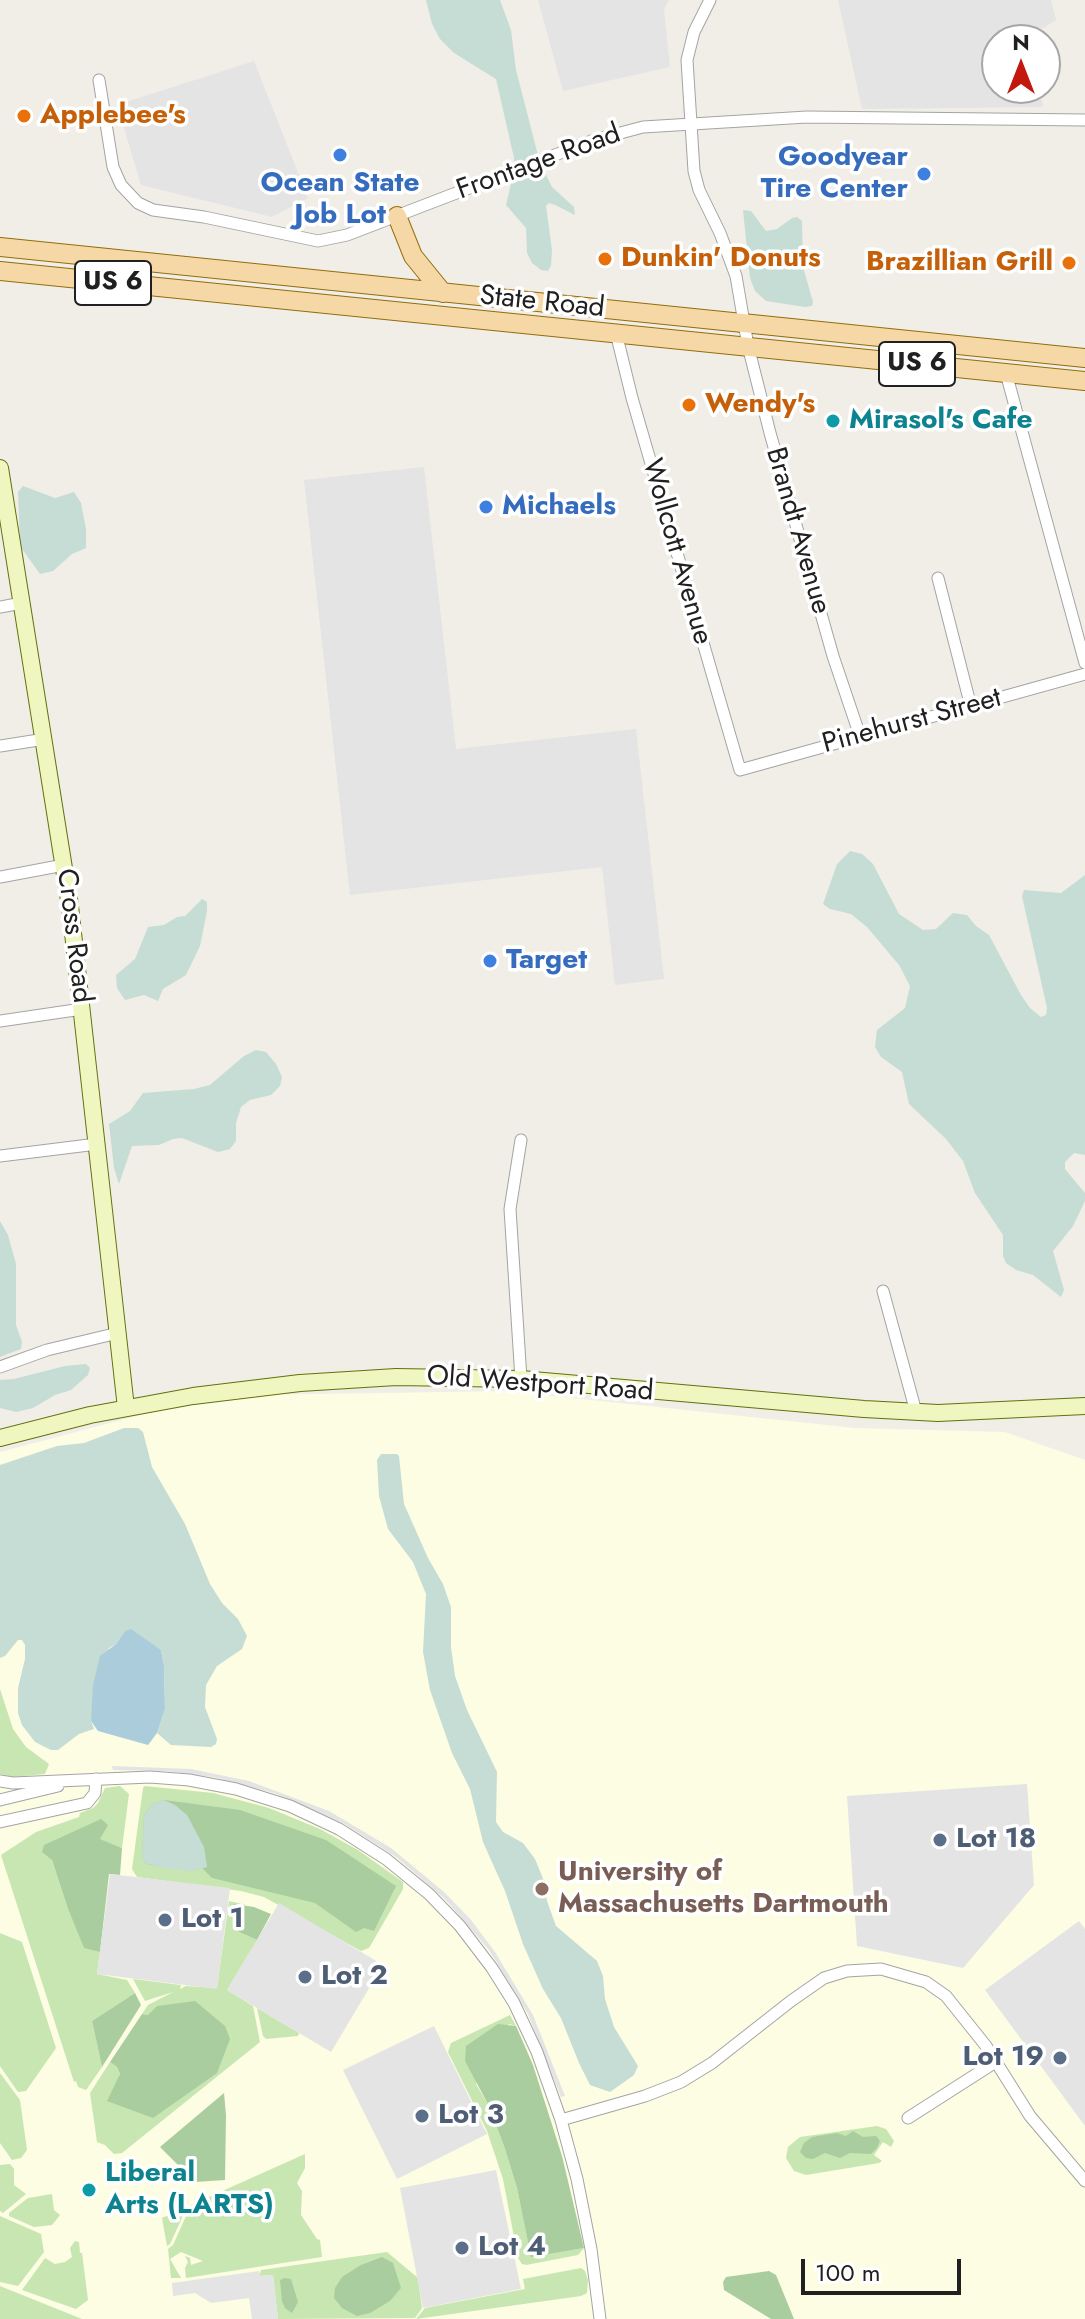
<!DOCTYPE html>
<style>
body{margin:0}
#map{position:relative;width:1085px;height:2319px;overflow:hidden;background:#f0eee7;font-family:Jost,sans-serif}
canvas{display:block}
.north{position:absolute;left:981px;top:24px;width:80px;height:80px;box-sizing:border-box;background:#fff;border:2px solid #a6a6a6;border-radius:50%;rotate:0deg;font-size:22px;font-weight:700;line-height:32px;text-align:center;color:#202020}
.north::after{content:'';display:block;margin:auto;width:28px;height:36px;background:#c3180d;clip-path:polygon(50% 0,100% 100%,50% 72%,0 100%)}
.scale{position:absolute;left:801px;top:2259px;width:160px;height:36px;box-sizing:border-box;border:4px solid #202020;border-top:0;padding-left:10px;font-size:24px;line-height:28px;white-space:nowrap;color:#202020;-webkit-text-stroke:6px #fff;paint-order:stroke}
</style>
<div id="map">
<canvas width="1085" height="2319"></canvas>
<div class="north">N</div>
<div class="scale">100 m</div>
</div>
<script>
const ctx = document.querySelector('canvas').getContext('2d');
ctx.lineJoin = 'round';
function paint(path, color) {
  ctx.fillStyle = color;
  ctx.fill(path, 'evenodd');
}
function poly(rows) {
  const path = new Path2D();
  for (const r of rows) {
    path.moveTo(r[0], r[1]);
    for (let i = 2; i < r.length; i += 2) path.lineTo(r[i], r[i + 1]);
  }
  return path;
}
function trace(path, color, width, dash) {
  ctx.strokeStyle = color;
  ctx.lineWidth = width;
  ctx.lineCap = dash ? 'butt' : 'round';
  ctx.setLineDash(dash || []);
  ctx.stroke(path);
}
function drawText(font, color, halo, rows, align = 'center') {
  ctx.font = font + ' Jost,sans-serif';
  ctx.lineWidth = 7;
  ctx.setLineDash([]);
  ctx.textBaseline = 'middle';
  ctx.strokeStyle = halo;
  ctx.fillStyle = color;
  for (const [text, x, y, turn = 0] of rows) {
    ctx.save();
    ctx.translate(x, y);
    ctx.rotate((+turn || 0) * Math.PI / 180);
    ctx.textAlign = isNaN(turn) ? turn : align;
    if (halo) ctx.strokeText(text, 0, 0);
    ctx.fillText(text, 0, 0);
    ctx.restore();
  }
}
paint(poly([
 [507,1391,855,1428,1005,1432,1085,1460,1085,2319,0,2319,0,1452,144,1414,253,1395]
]), '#fcfde3');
paint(poly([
 [0,1689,13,1729,26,1747,49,1764,45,1774,13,1777,0,1774],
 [120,1786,129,1794,122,1848,99,1839,52,1860,68,1909,84,1947,100,1952,97,1974,127,1980,135,1993,92,2021,102,2067,86,2090,78,2087,76,2081,74,2082,1,1855,36,1832,79,1817,80,1813,93,1808,98,1803,105,1788],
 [145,1786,213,1793,269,1808,320,1829,358,1850,403,1882,403,1889,369,1948,361,1951,264,1897,241,1891,137,1877,132,1869,143,1788],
 [229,1901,247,1905,234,1904,232,1912,239,1932,257,1940,227,1990,253,2006,260,2042,122,2153,114,2154,105,2145,97,2142,90,2093,110,2062,117,2067,120,2074,117,2084,153,2118,148,2015,142,2014,148,2005,173,1992,145,2001,133,1979,181,1985,180,1989,186,1986,217,1988],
 [0,1933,22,1942,56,2048,26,2091,18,2092,0,2066],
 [257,2008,299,2033,298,2036,266,2039,263,2036],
 [510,2015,516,2026,509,2024,476,2084,489,2106,505,2149,517,2188,531,2256,584,2248,578,2255,526,2265,522,2264,518,2258,503,2179,487,2131,448,2052,451,2043],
 [0,2073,20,2100,27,2150,21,2158,12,2160,0,2143],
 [877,2126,886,2129,894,2141,891,2147,883,2142,874,2155,882,2161,879,2163,806,2175,794,2171,786,2158,788,2147,800,2137],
 [305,2154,305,2168,297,2183,302,2191,301,2215,317,2239,320,2240,322,2257,186,2278,185,2268,188,2262,185,2256,190,2258,191,2265,203,2261,181,2252,170,2259,181,2278,171,2278,168,2249,173,2245,191,2205],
 [10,2164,14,2169,14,2185,26,2194,3,2213,0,2211,0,2165],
 [52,2194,54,2210,60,2215,52,2225,34,2227,9,2216,9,2213,28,2198],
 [187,2207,170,2244,167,2246,162,2218],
 [0,2216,41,2234,44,2252,18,2286,0,2282],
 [75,2241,79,2242,80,2253,82,2253,88,2300,76,2309,22,2290,45,2258,55,2264,65,2262,72,2257,70,2248],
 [387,2252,418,2278,422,2308,415,2318,278,2319,273,2275,259,2276,261,2270],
 [581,2268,585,2271,588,2280,587,2293,581,2296,416,2319,425,2308,525,2289,523,2279],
 [0,2286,77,2317,82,2319,0,2319]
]), '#c8e6b1');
paint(poly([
 [164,1800,240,1810,326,1840,396,1886,374,1931,364,1928,356,1932,315,1903,212,1878,202,1868,193,1871,150,1865,145,1863,142,1856,144,1816,152,1804],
 [101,1819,108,1825,100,1839,122,1848,120,1875,109,1874,100,1952,84,1948,68,1909,52,1860,42,1852,44,1845],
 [234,1904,254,1907,271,1914,257,1940,239,1932,232,1912],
 [135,1993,141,2005,102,2067,92,2021],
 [195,2001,225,2026,230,2039,217,2073,153,2118,107,2101,120,2074,117,2067,110,2062,142,2014,148,2015,157,2006],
 [498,2024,516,2026,533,2065,562,2156,584,2248,531,2257,517,2188,505,2149,489,2106,465,2061,466,2046],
 [224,2093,226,2115,225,2180,195,2182,160,2147],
 [853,2131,863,2137,876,2136,880,2141,877,2148,871,2154,850,2153,840,2158,825,2153,813,2159,806,2158,800,2152,804,2143,812,2137,837,2133,846,2136],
 [382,2257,393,2263,401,2288,390,2301,370,2313,357,2316,342,2308,334,2298,335,2288,342,2277,361,2265],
 [769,2271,776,2275,794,2319,771,2319,724,2290,723,2282,726,2277],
 [285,2278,291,2279,298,2302,292,2313,285,2308,282,2301,280,2280]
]), '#aacd9f');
paint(poly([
 [426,0,500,0,511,30,516,70,540,163,552,187,574,207,575,215,555,205,549,203,546,206,552,250,551,266,548,271,541,270,532,263,527,253,526,228,506,205,514,171,514,158,496,79,454,53,440,39,432,24],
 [743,210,751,211,766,231,777,229,792,218,797,217,802,221,803,267,813,302,812,306,805,307,766,301,755,291,750,278],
 [23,486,55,498,74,492,81,503,86,529,86,548,72,554,53,571,40,574,20,546,18,492],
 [850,851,862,854,873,864,899,914,923,930,936,929,953,913,967,915,976,926,989,935,1021,995,1030,1008,1041,1017,1046,1015,1047,1008,1022,896,1024,890,1061,893,1085,875,1085,1155,1074,1153,1065,1162,1065,1169,1085,1193,1085,1201,1073,1226,1053,1251,1064,1290,1061,1297,1033,1275,1016,1270,1006,1263,1003,1256,1003,1235,975,1193,963,1161,946,1139,909,1104,902,1072,881,1057,875,1047,877,1030,905,1008,910,986,899,965,867,927,851,914,830,909,823,904,837,864],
 [202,899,207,902,207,911,200,946,186,975,163,989,158,1001,144,995,125,1000,117,988,116,975,135,959,148,927,164,925,177,917,185,916],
 [256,1050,266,1052,276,1064,282,1077,280,1086,271,1095,250,1100,241,1107,236,1123,236,1141,230,1149,218,1152,182,1138,173,1139,159,1145,132,1146,119,1184,114,1168,109,1124,130,1111,143,1093,194,1089,210,1085,244,1056],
 [0,1221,8,1235,16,1264,16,1325,22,1342,21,1349,0,1357],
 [86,1364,90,1368,88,1375,71,1390,55,1395,33,1408,16,1412,0,1408,0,1380,14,1379,65,1366],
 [124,1428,138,1428,143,1432,152,1467,185,1524,210,1584,222,1603,238,1619,247,1636,242,1649,217,1666,206,1685,205,1707,217,1739,216,1744,211,1747,171,1745,157,1733,165,1709,164,1666,161,1650,125,1631,116,1644,109,1648,91,1721,94,1729,79,1734,58,1750,51,1750,35,1742,22,1725,18,1713,18,1688,25,1659,25,1645,22,1640,18,1640,5,1656,0,1658,0,1465,57,1446,84,1443],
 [381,1454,397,1454,399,1456,404,1504,428,1558,443,1584,451,1607,451,1647,455,1676,467,1710,497,1772,496,1822,503,1832,523,1843,535,1859,544,1881,547,1901,556,1926,597,1961,603,1976,605,1999,614,2027,638,2066,634,2075,610,2092,590,2085,579,2063,561,2018,543,1989,523,1944,505,1891,483,1842,470,1789,452,1753,430,1690,423,1652,426,1594,413,1562,388,1529,379,1496,377,1460],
 [164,1800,175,1805,187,1815,204,1847,207,1867,193,1871,162,1868,145,1863,142,1856,144,1816,152,1804]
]), '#c5ddd4');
paint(poly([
 [538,0,669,0,664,9,670,67,563,91],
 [838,0,1051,0,1056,20,1031,36,1032,40,997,40,997,88,1040,88,1043,107,862,109],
 [254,61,308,198,272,217,141,185,117,105],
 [424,467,456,749,636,729,664,979,615,985,602,867,350,895,304,480],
 [112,1766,191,1769,249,1781,329,1811,391,1848,444,1892,471,1920,495,1952,533,2015,565,2096,561,2097,528,2014,489,1950,445,1899,396,1857,341,1822,274,1793,213,1777,165,1771,113,1770],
 [1027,1784,1034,1885,963,1968,857,1946,847,1796],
 [110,1874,230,1888,217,1989,97,1974],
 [279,1903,383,1965,331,2052,227,1990],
 [1079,1921,1085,1929,1085,2126,985,1990],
 [434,2026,487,2134,397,2179,343,2070],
 [496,2170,521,2289,423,2308,400,2188],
 [259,2271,260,2276,273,2275,278,2319,252,2319,249,2298,211,2303,195,2293,173,2296,172,2283]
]), '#e4e4e4');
paint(poly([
 [131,1629,161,1650,164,1666,165,1709,157,1733,148,1745,98,1731,91,1721,93,1685,100,1656,116,1644,125,1631]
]), '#abcddb');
const street = poly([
 [710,0,694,32,687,60,694,171,699,190,720,233,736,276,748,346,770,433,833,656,860,736],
 [99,80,113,167,121,185,138,203,153,210,204,217,318,241,347,235,594,140,643,127,807,117,1085,120],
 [616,333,632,398,740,770,1085,674],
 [1006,373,1085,663],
 [938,578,971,707],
 [0,607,22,603],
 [0,746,45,739],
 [0,877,64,865],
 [0,1021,82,1009],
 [0,1156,97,1144],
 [883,1291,916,1412],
 [0,1367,47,1350,118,1333],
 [521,1379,510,1209,521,1140],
 [0,1781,13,1783,150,1777,189,1780,236,1789,290,1806,339,1829,386,1859,429,1894,460,1926,492,1968,514,2003,537,2052,561,2120,577,2179,591,2249,600,2319],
 [0,1800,58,1786],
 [0,1822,87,1803,95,1793,96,1779],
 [908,2118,997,2061],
 [561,2120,645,2096,681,2082,712,2063,791,2001,824,1978,847,1971,881,1969,926,1982,946,1996,986,2046,1030,2116,1085,2181]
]);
const secondary = poly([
 [0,468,70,906,126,1408],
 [0,1438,90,1415,193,1396,300,1383,396,1377,521,1379,864,1409,938,1413,1085,1406]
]);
const primary = poly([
 [397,216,413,256,443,293],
 [0,247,1085,358],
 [0,271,1085,381]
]);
trace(street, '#a4a4a4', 13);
trace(secondary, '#61720c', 18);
trace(primary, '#926d0a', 20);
trace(street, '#fff', 11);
trace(secondary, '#f0f6c0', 16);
trace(primary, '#f6d8a6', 18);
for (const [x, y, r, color] of [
 [24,116,8,"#e8710a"],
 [340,155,8,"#3f7fe0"],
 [924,174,8,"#3f7fe0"],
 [605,259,8,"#e8710a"],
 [1069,263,8,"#e8710a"],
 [689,405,8,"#e8710a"],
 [833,421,8,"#0f9aa8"],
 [486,507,8,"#3f7fe0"],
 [490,961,8,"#3f7fe0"],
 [940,1840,8,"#5c6f8a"],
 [542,1889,8,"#8d6e63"],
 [165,1920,8,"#5c6f8a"],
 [305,1977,8,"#5c6f8a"],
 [1060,2058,8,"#5c6f8a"],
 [422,2116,8,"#5c6f8a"],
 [89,2190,8,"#0f9aa8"],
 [462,2248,8,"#5c6f8a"]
]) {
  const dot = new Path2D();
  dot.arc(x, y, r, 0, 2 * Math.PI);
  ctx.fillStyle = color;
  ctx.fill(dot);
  trace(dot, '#fff', 3);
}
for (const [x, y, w] of [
 [113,283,76],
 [917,364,76]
]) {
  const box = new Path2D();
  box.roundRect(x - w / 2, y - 22, w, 44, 6);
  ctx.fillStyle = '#fff';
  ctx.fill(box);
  trace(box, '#202020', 2);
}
drawText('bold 26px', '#202020', null, [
 ["US 6",113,283],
 ["US 6",917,364]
]);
drawText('bold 28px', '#c56008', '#fff', [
 ["Applebee's",40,116],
 ["Dunkin' Donuts",621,259],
 ["Brazillian Grill",1053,263,"right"],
 ["Wendy's",705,405]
], 'left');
drawText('bold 28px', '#366cbe', '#fff', [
 ["Goodyear",908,158,"right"],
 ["Tire Center",908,190,"right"],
 ["Ocean State",340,184,"center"],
 ["Job Lot",340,216,"center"],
 ["Michaels",502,507],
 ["Target",506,961]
], 'left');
drawText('28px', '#202020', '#fff', [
 ["Frontage Road",539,163,-20],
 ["State Road",542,303,6],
 ["Brandt Avenue",797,531,74],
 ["Wollcott Avenue",676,552,74],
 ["Pinehurst Street",912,722,-15],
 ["Cross Road",73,936,83],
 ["Old Westport Road",540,1385,4]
]);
drawText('bold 28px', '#0d838f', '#fff', [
 ["Mirasol's Cafe",849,421],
 ["Liberal",105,2174],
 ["Arts (LARTS)",105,2206]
], 'left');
drawText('bold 28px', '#4e5e75', '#fff', [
 ["Lot 18",956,1840],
 ["Lot 1",181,1920],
 ["Lot 2",321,1977],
 ["Lot 19",1044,2058,"right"],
 ["Lot 3",438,2116],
 ["Lot 4",478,2248]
], 'left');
drawText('bold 28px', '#785e54', '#fff', [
 ["University of",558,1873],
 ["Massachusetts Dartmouth",558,1905]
], 'left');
</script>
